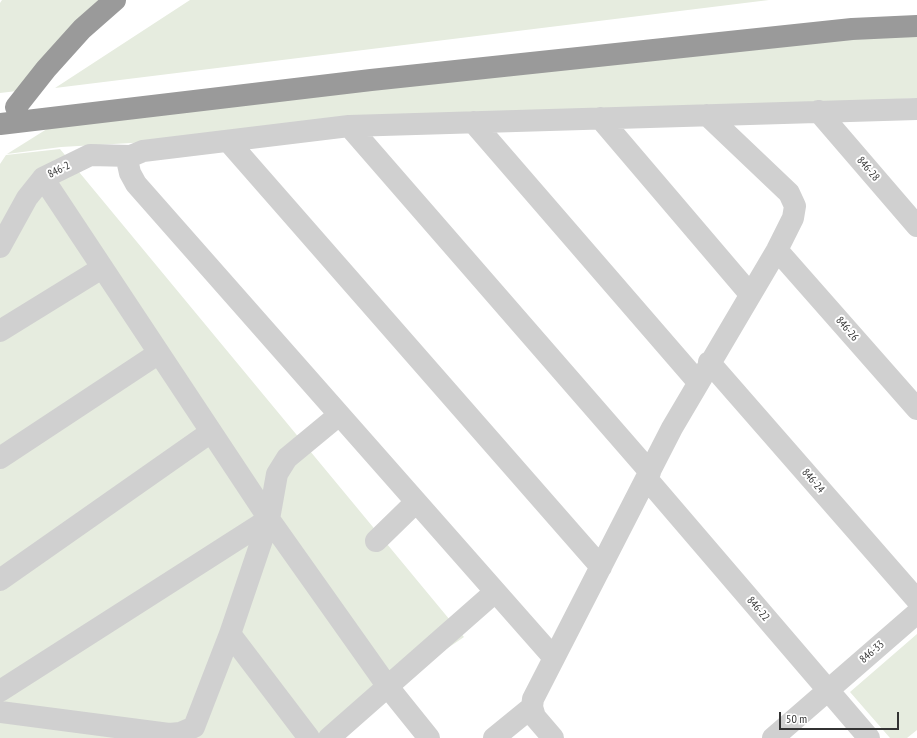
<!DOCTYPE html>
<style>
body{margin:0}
#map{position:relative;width:917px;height:738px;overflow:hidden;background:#fff;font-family:"PT Sans Narrow",sans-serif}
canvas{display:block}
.scale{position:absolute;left:779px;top:712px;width:120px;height:18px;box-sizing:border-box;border:2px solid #333;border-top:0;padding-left:5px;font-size:12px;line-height:14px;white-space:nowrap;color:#333;-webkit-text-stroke:3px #fff;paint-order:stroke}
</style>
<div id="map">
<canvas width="917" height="738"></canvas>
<div class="scale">50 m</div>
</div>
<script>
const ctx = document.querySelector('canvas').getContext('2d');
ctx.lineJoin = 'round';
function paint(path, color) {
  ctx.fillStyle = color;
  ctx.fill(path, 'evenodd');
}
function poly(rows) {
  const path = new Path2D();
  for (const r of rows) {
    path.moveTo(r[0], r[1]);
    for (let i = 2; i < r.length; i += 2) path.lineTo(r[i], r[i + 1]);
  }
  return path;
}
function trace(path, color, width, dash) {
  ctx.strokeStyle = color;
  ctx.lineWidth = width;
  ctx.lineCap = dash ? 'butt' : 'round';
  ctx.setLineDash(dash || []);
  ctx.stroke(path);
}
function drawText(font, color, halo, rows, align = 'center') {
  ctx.font = font + ' "PT Sans Narrow",sans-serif';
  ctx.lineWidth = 4;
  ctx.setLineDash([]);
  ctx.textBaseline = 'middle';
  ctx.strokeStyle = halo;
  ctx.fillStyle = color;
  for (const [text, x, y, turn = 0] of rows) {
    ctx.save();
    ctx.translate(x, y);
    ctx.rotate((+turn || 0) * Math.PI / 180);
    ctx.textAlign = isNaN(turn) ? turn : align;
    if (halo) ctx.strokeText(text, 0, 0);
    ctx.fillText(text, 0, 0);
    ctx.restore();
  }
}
paint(poly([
 [2,0,106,0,17,91,0,93,0,3],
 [190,0,769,0,55,88],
 [917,31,917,98,61,147,7,154,58,122],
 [60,149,464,637,315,738,0,738,0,164,6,155],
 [917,634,917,730,907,738,890,738,850,692]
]), '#e6ecdf');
trace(poly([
 [818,111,917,226],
 [600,118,750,294],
 [473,122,698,382],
 [349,126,650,472],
 [228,141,601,567],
 [43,178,269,519,388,687,429,738],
 [0,247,27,198,43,178,90,155,131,156],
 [777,250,917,409],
 [0,331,102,268],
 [709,362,917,600],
 [0,458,159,353],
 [647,479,869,738],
 [376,541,416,502],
 [0,580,211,432],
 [230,634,309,738],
 [554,658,136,184,130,173,128,164,131,156,143,151,349,126,917,109],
 [0,691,269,519],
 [0,712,169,734,180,733,194,727,230,634,269,519,277,474,287,458,339,415],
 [329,738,495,592],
 [494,738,532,707],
 [553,738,535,717,532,707,533,699,672,428,777,250,793,218,795,206,789,193,707,115],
 [773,738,917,613]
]), '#d0d0d0', 22);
trace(poly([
 [16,107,46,69,82,29,115,0],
 [0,124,371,80,852,29,917,26]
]), '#9a9a9a', 22);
drawText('11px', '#333', '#fff', [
 ["846-28",868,169,49],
 ["846-2",59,170,-26],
 ["846-26",847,329,49],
 ["846-24",813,481,49],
 ["846-22",758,609,49],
 ["846-33",872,652,-41]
]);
</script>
